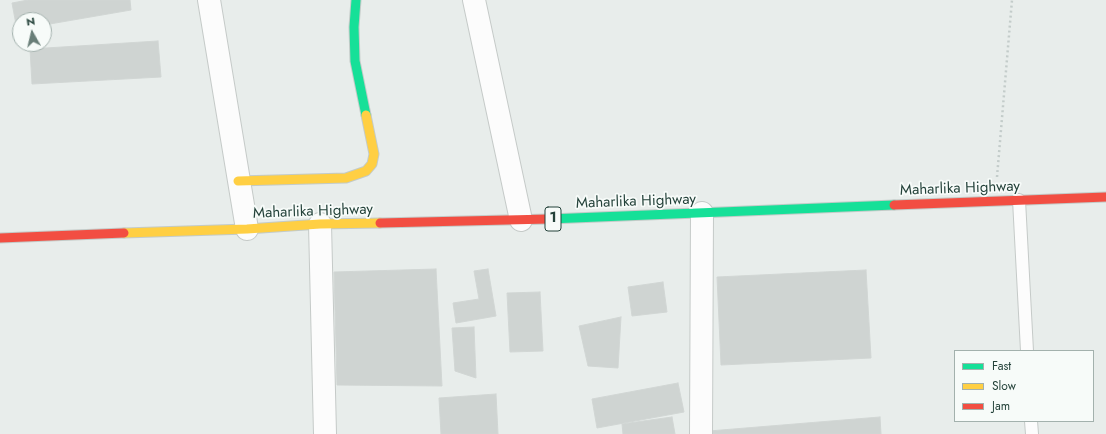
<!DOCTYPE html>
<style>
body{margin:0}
#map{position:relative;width:1106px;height:434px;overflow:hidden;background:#e8edeb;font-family:Jost,sans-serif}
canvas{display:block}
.legend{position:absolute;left:954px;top:350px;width:140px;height:72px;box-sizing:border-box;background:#f7fbf9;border:1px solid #a3b1ad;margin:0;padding:5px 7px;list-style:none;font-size:12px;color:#24423a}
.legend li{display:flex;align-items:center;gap:8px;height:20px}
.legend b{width:20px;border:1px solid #a3b1ad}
.north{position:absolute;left:12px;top:12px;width:40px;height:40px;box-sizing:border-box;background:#f7fbf9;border:1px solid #a3b1ad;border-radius:50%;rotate:352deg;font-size:11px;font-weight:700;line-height:16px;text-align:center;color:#24423a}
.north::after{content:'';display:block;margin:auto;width:14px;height:18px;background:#697e78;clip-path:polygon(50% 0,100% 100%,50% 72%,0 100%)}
</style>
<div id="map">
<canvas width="1106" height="434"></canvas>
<ul class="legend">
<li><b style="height:5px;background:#16e098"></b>Fast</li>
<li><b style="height:5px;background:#ffcf43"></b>Slow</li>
<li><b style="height:5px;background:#f24e42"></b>Jam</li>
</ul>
<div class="north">N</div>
</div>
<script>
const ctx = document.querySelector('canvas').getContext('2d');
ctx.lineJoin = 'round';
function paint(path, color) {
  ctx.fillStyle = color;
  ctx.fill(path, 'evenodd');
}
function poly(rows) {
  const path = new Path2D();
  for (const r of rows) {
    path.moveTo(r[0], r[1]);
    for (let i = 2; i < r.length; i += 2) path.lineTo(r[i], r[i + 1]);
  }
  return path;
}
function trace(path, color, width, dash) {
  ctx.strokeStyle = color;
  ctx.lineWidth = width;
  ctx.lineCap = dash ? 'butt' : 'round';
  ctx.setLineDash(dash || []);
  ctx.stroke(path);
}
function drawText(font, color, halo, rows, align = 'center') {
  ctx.font = font + ' Jost,sans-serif';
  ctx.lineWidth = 3.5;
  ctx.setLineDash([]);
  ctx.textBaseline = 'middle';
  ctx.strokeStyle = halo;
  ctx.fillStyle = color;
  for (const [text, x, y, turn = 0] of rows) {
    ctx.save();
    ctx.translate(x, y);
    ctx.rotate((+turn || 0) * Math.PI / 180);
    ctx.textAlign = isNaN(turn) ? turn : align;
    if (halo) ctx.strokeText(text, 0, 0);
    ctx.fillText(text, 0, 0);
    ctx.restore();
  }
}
const building = poly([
 [28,0,130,0,131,10,44,25,44,20,20,20,20,29,17,30,12,3,28,0],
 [158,41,161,77,32,84,30,49,158,41],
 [436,269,442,386,337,385,334,272,436,269],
 [488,269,496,316,456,323,453,303,479,299,474,271,488,269],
 [866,270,871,358,721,365,717,277,866,270],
 [663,282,667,312,632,316,628,287,663,282],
 [540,292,543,351,510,352,507,293,540,292],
 [621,317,618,368,588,366,579,326,621,317],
 [474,327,476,378,455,371,452,328,474,327],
 [678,383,684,412,597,428,592,399,678,383],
 [496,394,498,434,441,434,439,398,496,394],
 [672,417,675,434,623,434,622,424,672,417],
 [880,417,881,434,709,434,709,431,880,417]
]);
paint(building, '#cfd4d2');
trace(building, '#d1d6d4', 1);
const lane = poly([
 [1019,200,1027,351],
 [1031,421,1032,434]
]);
const street = poly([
 [209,0,247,229],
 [474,0,521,220],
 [320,224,325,434],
 [701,434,702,213]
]);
const fast = poly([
 [356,0,354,27,355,61,366,115],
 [549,219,894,205]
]);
const slow = poly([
 [238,181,346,178,366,171,372,164,374,154,366,115],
 [124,233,247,229,320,224,380,223]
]);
const jam = poly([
 [894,205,1106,197],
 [380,223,549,219],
 [0,238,124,233]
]);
trace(lane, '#c5cac8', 14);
trace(street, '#c5cac8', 24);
trace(fast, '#c3cbc8', 11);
trace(slow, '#c3cbc8', 11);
trace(jam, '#c3cbc8', 11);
trace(poly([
 [997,177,1012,0]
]), '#c3ccca', 2.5, [2, 3]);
trace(lane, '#fcfcfc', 12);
trace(street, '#fcfcfc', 22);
trace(fast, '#16e098', 9);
trace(slow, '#ffcf43', 9);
trace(jam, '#f24e42', 9);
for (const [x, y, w] of [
 [553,219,16]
]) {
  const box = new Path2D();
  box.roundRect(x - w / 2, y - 12, w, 24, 3);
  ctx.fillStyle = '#f7fbf9';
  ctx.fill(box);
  trace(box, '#24423a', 1);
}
drawText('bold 14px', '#24423a', null, [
 ["1",553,219]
]);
drawText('15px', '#24423a', '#f7fbf9', [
 ["Maharlika Highway",960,189,-2],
 ["Maharlika Highway",636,202,-2],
 ["Maharlika Highway",313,212,-2]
]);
</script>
